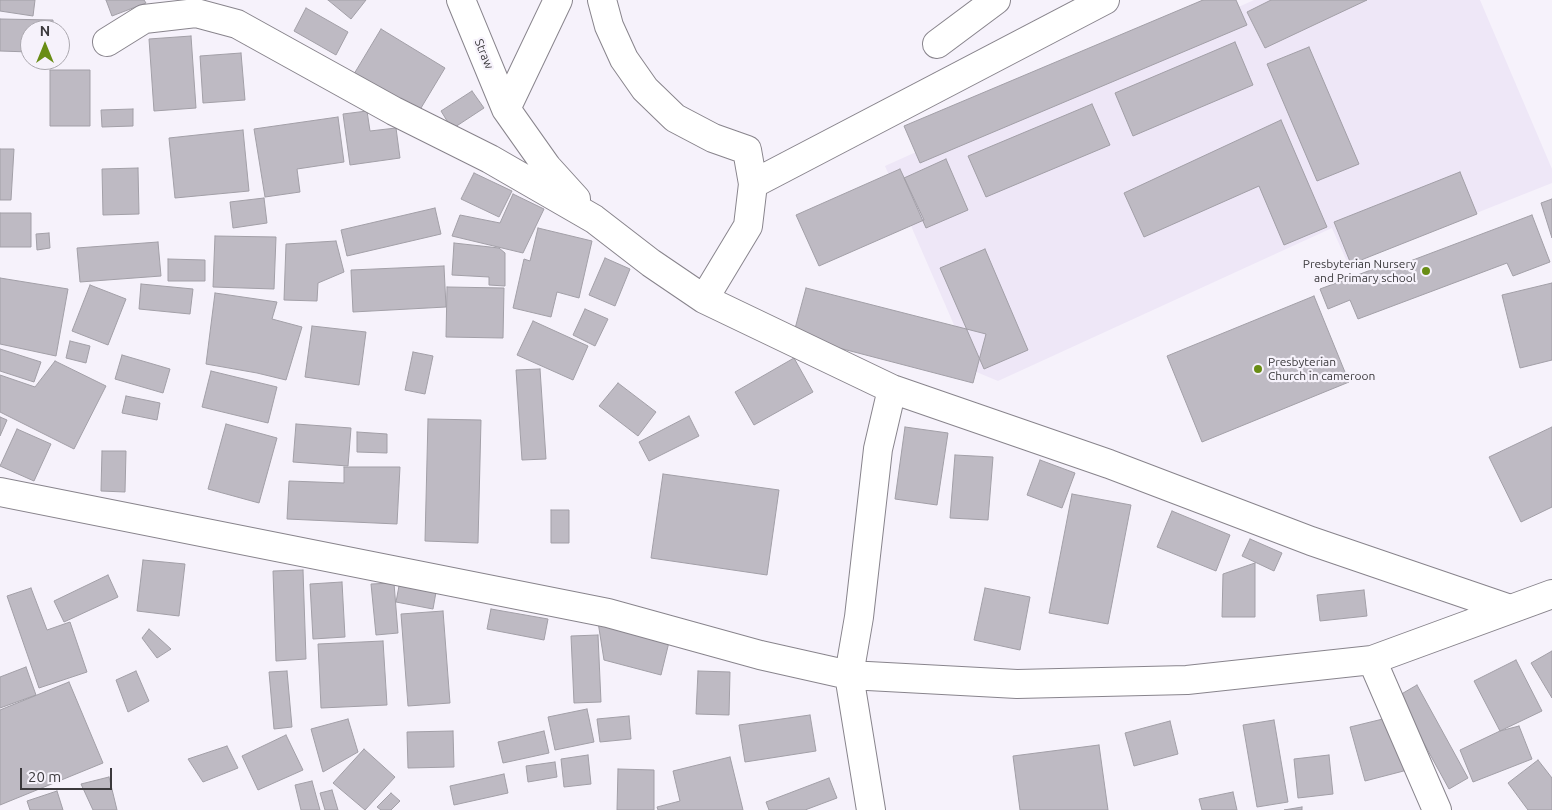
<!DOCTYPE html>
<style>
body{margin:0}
#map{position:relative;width:1552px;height:810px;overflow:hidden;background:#f6f2fb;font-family:Ubuntu,sans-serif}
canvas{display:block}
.north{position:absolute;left:20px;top:20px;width:50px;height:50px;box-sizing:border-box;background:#f6f2fb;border:1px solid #aba8af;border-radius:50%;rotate:0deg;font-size:14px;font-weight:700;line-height:20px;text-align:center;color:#3b393c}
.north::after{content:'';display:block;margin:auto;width:18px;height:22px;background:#698d15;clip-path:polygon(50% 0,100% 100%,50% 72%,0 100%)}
.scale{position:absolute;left:20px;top:768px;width:92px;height:22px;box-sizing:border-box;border:2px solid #3b393c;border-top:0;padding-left:6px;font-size:15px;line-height:18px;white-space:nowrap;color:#3b393c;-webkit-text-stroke:4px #f6f2fb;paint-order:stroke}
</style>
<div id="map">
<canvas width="1552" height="810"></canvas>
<div class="north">N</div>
<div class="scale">20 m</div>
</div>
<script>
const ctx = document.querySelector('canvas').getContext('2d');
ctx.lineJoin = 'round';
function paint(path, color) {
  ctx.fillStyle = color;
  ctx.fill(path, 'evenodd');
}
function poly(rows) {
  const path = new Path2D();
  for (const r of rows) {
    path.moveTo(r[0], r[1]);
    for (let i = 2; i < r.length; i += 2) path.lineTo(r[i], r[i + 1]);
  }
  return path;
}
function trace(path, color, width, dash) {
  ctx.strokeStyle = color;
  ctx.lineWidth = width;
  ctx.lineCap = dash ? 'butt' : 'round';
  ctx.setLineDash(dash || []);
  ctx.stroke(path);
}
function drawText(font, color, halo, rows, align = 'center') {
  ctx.font = font + ' Ubuntu,sans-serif';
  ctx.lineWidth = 4.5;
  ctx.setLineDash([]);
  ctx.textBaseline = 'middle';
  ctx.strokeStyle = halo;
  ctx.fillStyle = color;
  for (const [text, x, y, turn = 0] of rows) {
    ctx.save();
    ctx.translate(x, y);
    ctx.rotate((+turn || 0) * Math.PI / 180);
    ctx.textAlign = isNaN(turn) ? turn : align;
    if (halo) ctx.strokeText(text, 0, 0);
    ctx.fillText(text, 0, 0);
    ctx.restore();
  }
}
paint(poly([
 [1254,0,1480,0,1552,169,1552,183,1348,264,1332,228,998,381,974,371,885,166]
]), '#eee7f7');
const building = poly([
 [0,0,35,0,33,16,0,11,0,0],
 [106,0,144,0,146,3,112,16,106,0],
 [328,0,366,0,351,19,328,0],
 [1203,0,1236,0,1247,25,920,163,904,126,1203,0],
 [1271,0,1367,0,1265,48,1247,12,1271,0],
 [306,8,348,32,336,55,294,31,306,8],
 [0,19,53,20,53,30,30,30,30,52,0,51,0,19],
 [381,29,445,68,418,113,354,74,381,29],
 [191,36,196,108,154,111,149,39,191,36],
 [1235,42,1253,85,1133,136,1115,93,1235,42],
 [1309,47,1359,164,1317,181,1267,64,1309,47],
 [241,53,245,100,203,103,200,56,241,53],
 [50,70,90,70,90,126,50,126,50,70],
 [472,91,484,108,452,129,441,111,472,91],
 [1092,104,1110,145,986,197,968,156,1092,104],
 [133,109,133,126,102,127,101,110,133,109],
 [367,111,370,131,396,128,400,158,350,165,343,114,367,111],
 [338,117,344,162,297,169,300,192,265,197,254,129,338,117],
 [1281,120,1327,227,1284,245,1259,186,1144,237,1124,193,1281,120],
 [243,130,249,191,175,198,169,138,243,130],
 [0,149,14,149,11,200,0,200,0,149],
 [946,159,968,210,926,228,904,178,946,159],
 [138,168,139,214,103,215,102,169,138,168],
 [900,169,924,220,819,266,796,215,900,169],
 [1460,172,1477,214,1351,264,1334,222,1460,172],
 [474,173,512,191,499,217,461,199,474,173],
 [513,194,544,209,523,253,452,236,460,215,500,223,513,194],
 [264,198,267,223,233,228,230,202,264,198],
 [1552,199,1552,238,1541,203,1552,199],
 [435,208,441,234,347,256,341,230,435,208],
 [0,213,31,213,31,247,0,247,0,213],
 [1532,215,1550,262,1513,276,1507,263,1358,319,1350,300,1328,309,1320,289,1395,261,1397,266,1532,215],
 [538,228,592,241,579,298,557,292,551,317,513,308,524,259,530,261,538,228],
 [49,233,50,248,37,250,36,234,49,233],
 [215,236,276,237,274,289,213,287,215,236],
 [336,241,344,272,318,283,317,301,284,300,286,244,336,241],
 [158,242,161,276,80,282,77,248,158,242],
 [454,243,499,248,505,253,505,286,489,285,489,277,452,275,454,243],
 [985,249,1028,350,984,369,940,268,985,249],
 [605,258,630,269,615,306,589,295,605,258],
 [168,259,205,260,205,281,168,281,168,259],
 [444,266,446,307,353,312,351,270,444,266],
 [0,278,68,289,56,356,0,344,0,278],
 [1552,283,1552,360,1520,368,1502,295,1552,283],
 [141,284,193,289,190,314,139,309,141,284],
 [90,285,126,299,108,345,72,331,90,285],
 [447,287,504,288,503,338,446,337,447,287],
 [806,288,986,334,973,383,793,336,806,288],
 [215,293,277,302,272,319,302,327,286,380,257,373,206,364,215,293],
 [1314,296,1349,382,1202,442,1167,356,1314,296],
 [585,309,608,319,595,346,573,335,585,309],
 [533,321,588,346,573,380,517,355,533,321],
 [312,326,366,332,359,385,305,377,312,326],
 [70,341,90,346,86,363,66,358,70,341],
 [0,349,41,362,34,382,0,371,0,349],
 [413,352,433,356,425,394,405,390,413,352],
 [122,355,170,369,163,393,115,379,122,355],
 [794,358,813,392,754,425,735,392,794,358],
 [55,361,106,386,74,449,0,412,0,375,35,387,55,361],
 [540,369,546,459,522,460,516,370,540,369],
 [211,371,277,387,268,423,202,407,211,371],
 [618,383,656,412,638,436,599,406,618,383],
 [126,396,160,403,157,420,122,413,126,396],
 [689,416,699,436,649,461,639,442,689,416],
 [0,417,7,420,0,436,0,417],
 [428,419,481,420,478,543,425,541,428,419],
 [226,424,277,438,259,503,208,489,226,424],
 [296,424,351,428,348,466,293,462,296,424],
 [905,427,948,433,937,505,895,499,905,427],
 [1552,427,1552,507,1521,522,1489,457,1552,427],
 [17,429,51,444,34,481,0,466,17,429],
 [357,432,387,434,387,453,357,452,357,432],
 [102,451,126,451,125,492,101,491,102,451],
 [955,455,993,457,988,520,950,518,955,455],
 [1040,460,1075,473,1062,508,1027,495,1040,460],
 [344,467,400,467,397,524,287,519,289,481,344,483,344,467],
 [663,474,779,490,767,575,651,558,663,474],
 [1072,494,1131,505,1108,624,1049,613,1072,494],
 [551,510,569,510,569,543,551,543,551,510],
 [1172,511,1230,535,1216,571,1157,547,1172,511],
 [1250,539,1282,553,1274,571,1242,556,1250,539],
 [143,560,185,564,179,616,137,611,143,560],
 [1255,563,1255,617,1222,617,1223,574,1255,563],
 [303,570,306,659,276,661,273,571,303,570],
 [108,575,118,597,64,622,54,601,108,575],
 [342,582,345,637,313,639,310,584,342,582],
 [394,583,398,633,376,635,371,584,394,583],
 [399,586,436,592,433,609,396,602,399,586],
 [31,588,47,630,70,622,87,672,39,688,7,596,31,588],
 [985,588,1030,597,1020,650,974,640,985,588],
 [1364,590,1367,616,1320,621,1317,595,1364,590],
 [491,609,548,619,544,640,487,629,491,609],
 [443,611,450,703,408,706,401,614,443,611],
 [598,622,670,638,661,675,604,660,598,622],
 [149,629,171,649,157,658,142,638,149,629],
 [598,635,601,702,574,703,571,636,598,635],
 [383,641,387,705,321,708,318,644,383,641],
 [1552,651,1552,698,1531,663,1552,651],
 [1516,660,1542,711,1500,731,1474,681,1516,660],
 [26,667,36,695,0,708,0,677,26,667],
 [136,671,149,701,128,712,116,680,136,671],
 [287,671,292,727,274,729,269,672,287,671],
 [698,671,730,672,729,715,696,714,698,671],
 [69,682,103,763,0,805,0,710,69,682],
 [1417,685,1468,778,1449,789,1398,696,1417,685],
 [587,709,594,742,555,750,548,717,587,709],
 [810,715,816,751,745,762,739,725,810,715],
 [629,716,631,739,600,742,597,719,629,716],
 [1387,718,1419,767,1365,781,1350,727,1387,718],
 [348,719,358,752,323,772,311,729,348,719],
 [1274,720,1288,802,1257,807,1243,725,1274,720],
 [1170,721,1178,754,1134,766,1125,733,1170,721],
 [1519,726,1532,759,1473,782,1460,750,1500,731,1519,726],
 [453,731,454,767,408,768,407,732,453,731],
 [544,731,549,753,503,763,498,742,544,731],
 [286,735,303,770,258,790,242,756,286,735],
 [1099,745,1108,810,1020,810,1013,756,1099,745],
 [227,746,238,768,203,782,188,759,227,746],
 [364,749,395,777,365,810,333,783,364,749],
 [588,755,591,784,564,787,561,759,588,755],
 [1329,755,1333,794,1298,798,1294,759,1329,755],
 [730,757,743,810,658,810,657,807,680,801,673,771,730,757],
 [1538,760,1552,778,1552,810,1528,810,1508,783,1538,760],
 [555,762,557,777,528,782,526,766,555,762],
 [618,769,654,770,654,810,617,810,618,769],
 [504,774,508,793,454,805,450,786,504,774],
 [109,777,117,810,93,810,81,784,109,777],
 [829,778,837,798,805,810,769,810,766,802,829,778],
 [312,781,320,810,301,810,295,785,312,781],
 [332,790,338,810,325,810,320,793,332,790],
 [57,791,63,810,30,810,27,801,57,791],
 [1233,792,1237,810,1202,810,1199,799,1233,792],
 [391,793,400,801,391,810,381,810,377,807,391,793],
 [1302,807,1302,810,1284,810,1302,807]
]);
paint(building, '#bebac3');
trace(building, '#a29fa7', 1);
const minor = poly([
 [461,0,506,109,547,167,576,199],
 [602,0,609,26,624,59,645,89,675,118,713,138,747,150,753,184,748,226,704,299],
 [107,42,144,19,196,13,237,24,394,111,490,159,594,219,651,263,704,299,892,389,1109,464,1311,541,1510,609],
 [937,44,996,0],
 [506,109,558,0],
 [753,184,1105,0],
 [0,492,608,613,760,655,849,675,1017,684,1187,680,1372,660,1552,594],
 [1372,660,1437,810],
 [871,810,849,675,859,617,878,449,892,389]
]);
trace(minor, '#88848c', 30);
trace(minor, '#fff', 28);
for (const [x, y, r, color] of [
 [1426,271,5,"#698d15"],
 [1258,369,5,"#698d15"]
]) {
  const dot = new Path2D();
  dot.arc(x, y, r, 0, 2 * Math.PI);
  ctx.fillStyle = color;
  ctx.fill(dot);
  trace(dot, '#f6f2fb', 2);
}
drawText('12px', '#3b393c', '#f6f2fb', [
 ["Straw",484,54,68]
]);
drawText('12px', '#3b393c', '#f6f2fb', [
 ["Presbyterian Nursery",1416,264],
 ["and Primary school",1416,278],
 ["Presbyterian",1268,362,"left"],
 ["Church in cameroon",1268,376,"left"]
], 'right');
</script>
